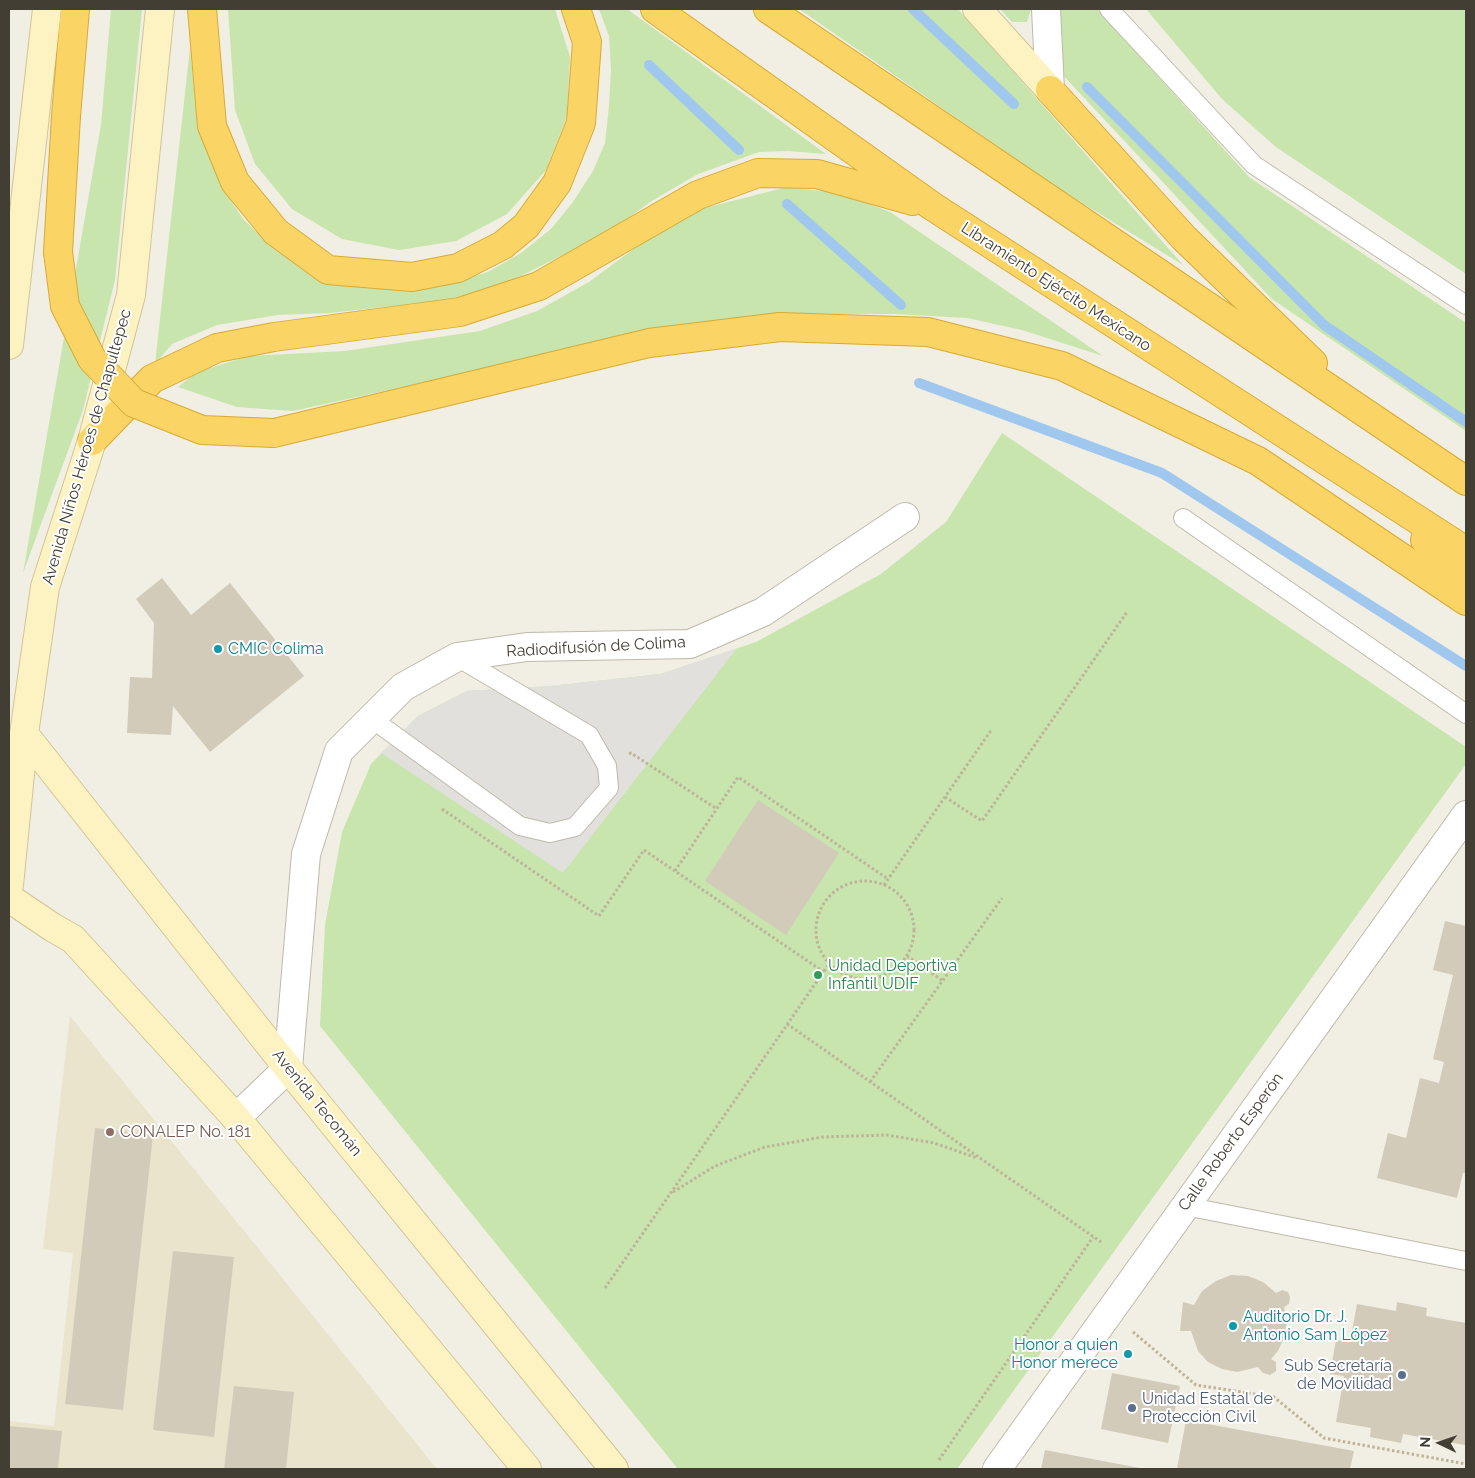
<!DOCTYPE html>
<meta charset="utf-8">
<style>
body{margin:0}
#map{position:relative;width:1475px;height:1478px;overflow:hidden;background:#f1eee3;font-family:Raleway,sans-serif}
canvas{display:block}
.frame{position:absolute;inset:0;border:10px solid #433e34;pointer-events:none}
.north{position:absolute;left:1415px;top:1418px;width:50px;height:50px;-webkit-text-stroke:4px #fff;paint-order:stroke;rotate:273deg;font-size:14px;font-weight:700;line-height:20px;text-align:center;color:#433e34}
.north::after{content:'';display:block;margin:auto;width:18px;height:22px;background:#433e34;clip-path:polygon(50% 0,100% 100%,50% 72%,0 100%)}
</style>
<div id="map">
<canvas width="1475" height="1478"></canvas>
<div class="frame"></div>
<div class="north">N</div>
</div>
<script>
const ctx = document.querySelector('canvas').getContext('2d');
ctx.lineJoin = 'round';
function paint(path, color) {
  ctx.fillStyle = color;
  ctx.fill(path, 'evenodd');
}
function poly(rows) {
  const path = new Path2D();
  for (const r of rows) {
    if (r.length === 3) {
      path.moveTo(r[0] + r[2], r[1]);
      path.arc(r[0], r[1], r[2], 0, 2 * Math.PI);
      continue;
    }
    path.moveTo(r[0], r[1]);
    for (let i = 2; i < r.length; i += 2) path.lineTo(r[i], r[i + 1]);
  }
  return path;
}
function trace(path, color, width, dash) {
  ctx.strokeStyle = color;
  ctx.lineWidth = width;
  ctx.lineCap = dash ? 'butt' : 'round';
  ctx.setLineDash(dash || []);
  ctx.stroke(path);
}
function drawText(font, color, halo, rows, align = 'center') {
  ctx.font = font + ' Raleway,sans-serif';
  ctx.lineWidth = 4;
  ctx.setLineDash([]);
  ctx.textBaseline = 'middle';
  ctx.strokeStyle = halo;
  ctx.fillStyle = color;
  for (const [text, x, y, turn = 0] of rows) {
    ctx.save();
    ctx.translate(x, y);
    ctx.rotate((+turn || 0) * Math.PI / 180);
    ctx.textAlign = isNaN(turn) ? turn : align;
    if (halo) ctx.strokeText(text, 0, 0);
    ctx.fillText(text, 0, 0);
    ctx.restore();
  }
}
paint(poly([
 [70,1016,437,1469,9,1469,9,1421,54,1426,73,1253,43,1249]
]), '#eae4cd');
paint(poly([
 [111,9,142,9,115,280,83,410,23,573,101,125],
 [228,9,555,9,570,57,567,116,546,170,507,214,456,241,399,250,342,239,292,209,255,164,235,110],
 [599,9,627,9,826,154,788,151,759,152,698,174,650,202,610,232,500,286,450,300,330,313,278,315,217,325,172,344,155,364,190,48,195,100,204,139,219,182,243,219,273,248,306,272,347,284,404,290,447,284,488,272,521,253,552,228,573,202,593,171,605,143,609,106,611,70,609,36],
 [799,9,958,9,1183,265,1056,187],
 [1000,9,1031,9,1027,22,1012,22],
 [1055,9,1097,9,1249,177,1466,323,1466,431,1272,299,1059,71],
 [1146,9,1466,9,1466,274,1276,147,1222,99],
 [787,187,839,193,890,212,1103,356,1022,330,967,318,895,314,813,314,713,324,639,335,293,411,237,407,178,387,197,372,249,356,345,351,480,331,537,311,589,282,635,248,697,210],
 [1002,433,1466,747,1466,764,957,1469,678,1469,320,1026,325,925,342,832,371,764,418,716,467,691,550,686,661,674,756,642,881,574,946,522]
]), '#c7e5ad');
paint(poly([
 [737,648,563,873,381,753,418,716,467,691,550,686,661,674]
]), '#e2e0dc');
trace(poly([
 [913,9,1014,104],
 [649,65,739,150],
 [1087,87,1324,325,1466,422],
 [787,204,901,305],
 [919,383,1162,473,1466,666]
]), '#a0c8ee', 10);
paint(poly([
 [162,578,191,615,230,583,304,676,210,752,173,706,171,735,127,733,130,677,152,678,154,623,136,599],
 [758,800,839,853,786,935,705,881],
 [1445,921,1466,926,1466,1173,1463,1173,1457,1198,1377,1178,1388,1133,1406,1138,1420,1078,1439,1083,1444,1062,1433,1059,1453,975,1433,970],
 [95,1128,153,1135,123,1410,65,1404],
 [173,1251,234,1257,214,1437,153,1430],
 [1231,1275,1248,1276,1263,1282,1276,1293,1282,1290,1288,1292,1290,1297,1289,1304,1284,1307,1287,1322,1284,1338,1278,1351,1271,1359,1276,1362,1276,1371,1270,1375,1263,1373,1258,1367,1237,1372,1222,1369,1208,1362,1198,1351,1191,1331,1180,1331,1183,1302,1194,1305,1202,1291,1216,1281],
 [1397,1302,1427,1308,1426,1316,1466,1323,1466,1436,1465,1445,1403,1434,1401,1443,1370,1437,1371,1428,1336,1422,1344,1376,1330,1374,1336,1340,1350,1342,1357,1304,1396,1311],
 [1112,1373,1180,1386,1168,1443,1101,1429],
 [234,1386,294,1392,286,1469,224,1469],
 [1186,1420,1354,1451,1350,1469,1177,1469],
 [9,1426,62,1431,58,1469,9,1469],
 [1045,1450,1140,1468,1139,1469,1041,1469]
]), '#d2cbb9');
const lane = poly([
 [1109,9,1254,165,1466,305],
 [1183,518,1466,714],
 [372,719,520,826,550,833,575,827,609,788,607,766,589,735,457,657],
 [1185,1206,1466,1261]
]);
const street = poly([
 [1046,9,1050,90],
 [236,1118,288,1068,306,854,339,751,403,687,457,657,527,647,690,644,763,612,905,517],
 [997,1469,1466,815]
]);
const secondary = poly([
 [977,9,1050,90],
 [9,345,47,9],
 [24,734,288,1068,614,1469],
 [9,885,24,734,45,587,92,441,131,295,160,9],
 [9,898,52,927,73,939,236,1118,527,1469]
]);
const highway = poly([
 [202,9,212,126,235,182,276,232,328,270,412,277,458,268,503,245,526,226,557,183,581,123,587,42,576,9],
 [655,9,932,206,1466,551],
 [768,9,1466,481],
 [1050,90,1184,238,1313,363],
 [58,252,66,116,75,9],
 [274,433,649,343,780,327,928,332,1062,366,1258,461,1466,601],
 [92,441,152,379,217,348,274,337,460,312,539,286,698,195,758,173,817,174,913,201],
 [1425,540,1466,577]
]);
trace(lane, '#bfb9a9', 20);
trace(street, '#bfb9a9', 30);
trace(secondary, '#d1c594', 30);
trace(highway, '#d8aa36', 30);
trace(poly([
 [629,754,631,753,717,809],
 [945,797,982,821,1127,612],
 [442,809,599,916,644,850,675,871],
 [865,930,49],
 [884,885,992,729],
 [907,956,943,981],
 [824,972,675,871,738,777,888,879],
 [787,1024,1101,1242],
 [870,1082,1002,898],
 [673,1192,715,1166,765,1147,823,1137,887,1135,934,1143,977,1158],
 [605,1288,829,964],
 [1133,1332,1196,1385,1274,1397,1324,1438,1466,1464],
 [939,1460,1093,1237]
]), '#beb398', 3, [2.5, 2.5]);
trace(lane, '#fff', 18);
trace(street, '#fff', 28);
trace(secondary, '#fdf3c2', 28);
trace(highway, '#fad566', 28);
const highwayBridge = poly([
 [58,252,65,306,92,359,134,403,202,430,274,433]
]);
trace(highwayBridge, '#d8aa36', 30, []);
trace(highwayBridge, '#fad566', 28);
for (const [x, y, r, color] of [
 [218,649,5,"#0f9aa8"],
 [818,975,5,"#2e9e5b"],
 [110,1132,5,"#8d6e63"],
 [1233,1326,5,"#0f9aa8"],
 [1128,1354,5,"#0f9aa8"],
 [1402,1375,5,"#5c6f8a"],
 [1132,1408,5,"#5c6f8a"]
]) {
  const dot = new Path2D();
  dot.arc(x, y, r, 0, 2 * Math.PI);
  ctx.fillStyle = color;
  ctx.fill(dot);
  trace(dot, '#fff', 2);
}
drawText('16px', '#433e34', '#fff', [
 ["Libramiento Ejército Mexicano",1056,287,33],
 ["Avenida Niños Héroes de Chapultepec",87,447,-74],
 ["Radiodifusión de Colima",596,647,-3],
 ["Avenida Tecomán",317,1103,51],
 ["Calle Roberto Esperón",1231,1142,-54]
]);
drawText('16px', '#0d838f', '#fff', [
 ["CMIC Colima",228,649],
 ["Auditorio Dr. J.",1243,1317],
 ["Antonio Sam López",1243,1335],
 ["Honor a quien",1118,1345,"right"],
 ["Honor merece",1118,1363,"right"]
], 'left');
drawText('16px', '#27864d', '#fff', [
 ["Unidad Deportiva",828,966],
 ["Infantil UDIF",828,984]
], 'left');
drawText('16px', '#785e54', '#fff', [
 ["CONALEP No. 181",120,1132]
], 'left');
drawText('16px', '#4e5e75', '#fff', [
 ["Sub Secretaría",1392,1366],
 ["de Movilidad",1392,1384],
 ["Unidad Estatal de",1142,1399,"left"],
 ["Protección Civil",1142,1417,"left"]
], 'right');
</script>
